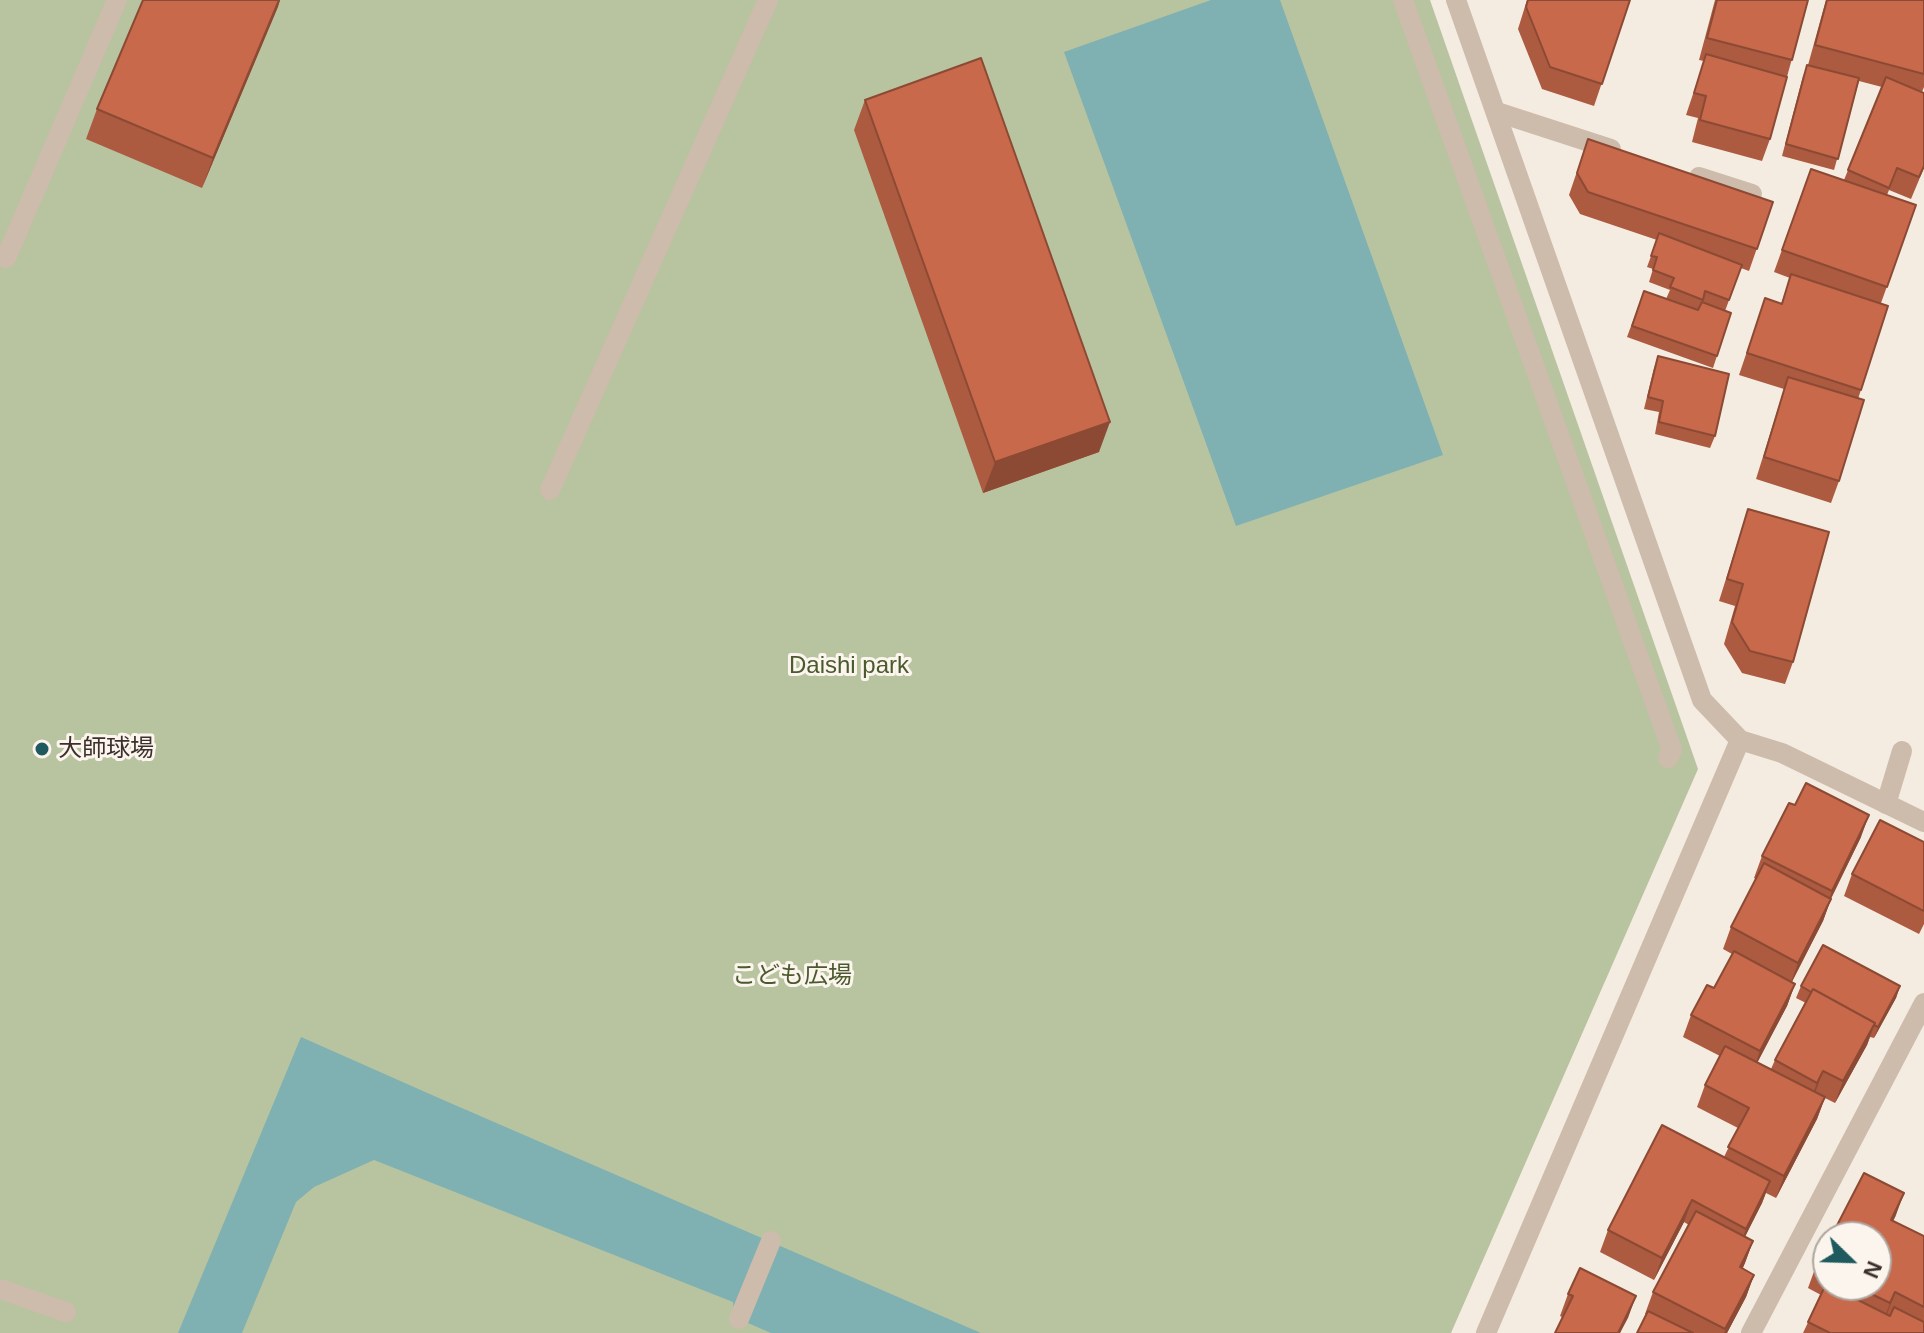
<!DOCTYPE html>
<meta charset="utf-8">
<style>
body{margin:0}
#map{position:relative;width:1924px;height:1333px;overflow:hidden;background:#f4ebe1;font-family:Helvetica,sans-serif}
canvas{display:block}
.north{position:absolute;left:1812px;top:1221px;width:80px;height:80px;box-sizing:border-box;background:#fbf5ee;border:2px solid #aea6a0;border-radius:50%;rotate:113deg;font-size:22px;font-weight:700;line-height:32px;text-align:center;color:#3b302b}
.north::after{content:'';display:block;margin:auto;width:28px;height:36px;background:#1f5a5e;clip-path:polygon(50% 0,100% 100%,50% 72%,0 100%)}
</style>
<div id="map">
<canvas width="1924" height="1333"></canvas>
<div class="north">N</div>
</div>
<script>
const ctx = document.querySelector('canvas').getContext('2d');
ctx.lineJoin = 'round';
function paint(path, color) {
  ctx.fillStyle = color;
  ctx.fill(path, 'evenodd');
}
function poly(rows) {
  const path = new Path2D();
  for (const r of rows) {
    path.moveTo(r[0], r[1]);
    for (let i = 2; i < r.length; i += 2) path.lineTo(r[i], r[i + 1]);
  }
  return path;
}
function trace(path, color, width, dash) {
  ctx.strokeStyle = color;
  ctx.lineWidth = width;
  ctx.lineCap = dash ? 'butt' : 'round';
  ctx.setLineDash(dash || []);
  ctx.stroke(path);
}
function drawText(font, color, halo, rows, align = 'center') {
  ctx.font = font + ' Helvetica,"Noto Sans JP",sans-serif';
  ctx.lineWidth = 6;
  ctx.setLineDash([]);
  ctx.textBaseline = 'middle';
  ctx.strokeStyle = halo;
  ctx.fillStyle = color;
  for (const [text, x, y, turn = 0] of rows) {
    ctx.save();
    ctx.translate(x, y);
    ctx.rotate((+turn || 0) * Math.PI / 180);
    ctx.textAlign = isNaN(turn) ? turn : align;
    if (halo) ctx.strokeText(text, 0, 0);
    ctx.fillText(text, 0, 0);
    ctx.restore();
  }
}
paint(poly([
 [0,0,1430,0,1698,769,1451,1333,0,1333]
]), '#b8c4a0');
paint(poly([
 [1211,0,1280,0,1443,455,1236,526,1064,52],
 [301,1037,441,1099,981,1333,771,1333,734,1317,733,1302,374,1160,314,1187,296,1202,242,1333,178,1333]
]), '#7fb0b2');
trace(poly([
 [1497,112,1611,149],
 [1699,177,1752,194],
 [1886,804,1902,751]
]), '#cdbbac', 20);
trace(poly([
 [1403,0,1672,750,1668,758],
 [6,258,117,0],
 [550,490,768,0],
 [0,1289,66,1312],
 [739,1319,771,1241]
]), '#cdbbac', 20);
trace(poly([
 [1456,0,1702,700,1740,740,1486,1333],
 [1740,740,1782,753,1924,822],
 [1751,1333,1924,1003]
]), '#cdbbac', 20);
paint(poly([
 [280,0,202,188,86,139,97,109],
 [1527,0,1630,0,1594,106,1542,89,1518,29],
 [1715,0,1808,0,1770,139,1762,161,1692,142,1698,118,1686,115,1704,61,1699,60],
 [1826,0,1924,0,1924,87,1922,92,1924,168,1911,199,1889,190,1887,195,1916,205,1881,303,1888,306,1858,399,1839,481,1831,503,1756,479,1784,389,1739,375,1765,298,1781,304,1790,278,1774,272,1811,169,1844,180,1882,87,1859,81,1834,170,1782,156,1803,76,1808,65],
 [865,100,1099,452,983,493,854,130],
 [1588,139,1773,202,1749,271,1741,268,1725,311,1731,313,1713,368,1627,337,1644,291,1666,299,1670,290,1649,282,1653,269,1647,267,1657,240,1580,214,1569,195],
 [1658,356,1715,436,1710,448,1655,434,1659,412,1644,409,1654,368],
 [1748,509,1793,662,1785,684,1742,673,1724,644,1735,606,1719,601],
 [1861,837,1831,899,1823,921,1792,982,1795,984,1787,1006,1757,1062,1771,1069,1775,1060,1806,1003,1796,998,1801,986,1900,986,1896,998,1874,1038,1870,1037,1867,1045,1835,1103,1825,1098,1817,1119,1776,1198,1766,1193,1762,1203,1745,1236,1753,1241,1743,1268,1754,1275,1746,1297,1727,1333,1637,1333,1646,1314,1645,1314,1653,1292,1689,1225,1684,1222,1654,1280,1600,1252,1608,1230,1724,1157,1738,1128,1697,1107,1705,1085,1720,1056,1683,1037,1691,1015,1714,988,1732,954,1723,949,1731,927,1756,879,1754,878,1762,856],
 [1924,842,1924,924,1919,934,1844,896,1852,874],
 [1896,1215,1893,1221,1924,1236,1924,1333,1803,1333,1821,1295,1808,1288,1816,1266,1828,1242,1828,1285,1876,1285,1876,1237],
 [1568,1294,1636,1296,1620,1333,1555,1333,1562,1317,1560,1316]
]), '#ac5a40');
paint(poly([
 [279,0,280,0,278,7,202,188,213,158],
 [1110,422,1099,452,983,493,995,462],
 [1869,815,1861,837,1828,904,1831,899,1823,921,1790,985,1798,963,1825,911,1832,891],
 [1795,984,1787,1006,1752,1073,1760,1051],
 [1900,986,1896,998,1874,1038,1878,1027],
 [1875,1023,1867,1045,1835,1103,1843,1081],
 [1823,1071,1815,1093,1809,1105,1817,1083],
 [1825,1097,1817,1119,1776,1198,1784,1176],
 [1770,1181,1762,1203,1738,1251,1746,1229],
 [1904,1193,1896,1215,1883,1242,1891,1220],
 [1692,1200,1684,1222,1654,1280,1662,1258],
 [1753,1241,1745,1263,1732,1289,1740,1267],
 [1754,1275,1746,1297,1727,1333,1724,1333],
 [1895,1292,1887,1314,1882,1325,1890,1303],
 [1636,1296,1628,1318,1620,1333,1618,1333]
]), '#8c4a34');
const building = poly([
 [143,0,279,0,213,158,97,109,143,0],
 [1528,0,1630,0,1602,84,1550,67,1526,7,1528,0],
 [1717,0,1808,0,1792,60,1707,38,1717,0],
 [1827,0,1924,0,1924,74,1815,45,1827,0],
 [1706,54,1787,77,1770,139,1700,120,1706,96,1694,93,1706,54],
 [981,58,1110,422,995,462,865,100,981,58],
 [1807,65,1859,78,1838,159,1786,144,1807,65],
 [1886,77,1924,93,1924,166,1919,177,1897,168,1889,188,1848,170,1886,77],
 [1588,139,1773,202,1757,249,1588,192,1577,173,1588,139],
 [1811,169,1916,205,1887,287,1782,250,1811,169],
 [1659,233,1742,265,1729,300,1705,291,1703,300,1670,287,1674,278,1653,270,1657,257,1651,256,1659,233],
 [1791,274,1888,306,1861,390,1747,353,1765,298,1782,304,1791,274],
 [1644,291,1698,310,1702,302,1731,313,1717,356,1632,326,1644,291],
 [1658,356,1729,374,1715,436,1659,422,1663,401,1648,397,1658,356],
 [1788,377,1864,400,1839,481,1764,457,1788,377],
 [1748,509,1829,532,1793,662,1750,651,1732,622,1743,584,1727,579,1748,509],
 [1806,783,1869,815,1832,891,1762,856,1789,803,1795,805,1806,783],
 [1880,820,1924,842,1924,911,1852,874,1880,820],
 [1764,863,1831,899,1798,963,1731,927,1764,863],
 [1823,945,1900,986,1878,1027,1874,1025,1875,1023,1813,989,1811,992,1801,986,1823,945],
 [1734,951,1795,984,1760,1051,1691,1015,1707,985,1714,988,1734,951],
 [1813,989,1875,1023,1843,1081,1823,1071,1817,1083,1775,1060,1813,989],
 [1725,1046,1825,1097,1784,1176,1728,1147,1749,1108,1705,1085,1725,1046],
 [1662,1125,1770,1181,1746,1229,1692,1200,1662,1258,1608,1230,1662,1125],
 [1864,1173,1904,1193,1891,1220,1924,1236,1924,1307,1895,1292,1890,1303,1853,1285,1876,1285,1876,1237,1831,1237,1864,1173],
 [1696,1211,1753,1241,1740,1267,1754,1275,1725,1329,1653,1292,1696,1211],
 [1828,1242,1828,1272,1816,1266,1828,1242],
 [1580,1268,1636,1296,1618,1333,1555,1333,1573,1296,1568,1294,1580,1268],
 [1826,1284,1890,1316,1894,1307,1924,1322,1924,1333,1830,1333,1808,1322,1826,1284],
 [1648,1311,1693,1333,1637,1333,1648,1311]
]);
paint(building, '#c8694b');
trace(building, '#8c4a34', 2);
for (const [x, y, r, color] of [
 [42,749,8,"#1f5a5e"]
]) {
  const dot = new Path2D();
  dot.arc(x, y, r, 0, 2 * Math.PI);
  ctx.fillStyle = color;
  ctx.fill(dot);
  trace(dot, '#fbf5ee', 3);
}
drawText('24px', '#4a5a2e', '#fbf5ee', [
 ["Daishi park",849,666],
 ["こども広場",792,976]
]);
drawText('24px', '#3b302b', '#fbf5ee', [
 ["大師球場",58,749]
], 'left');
</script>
